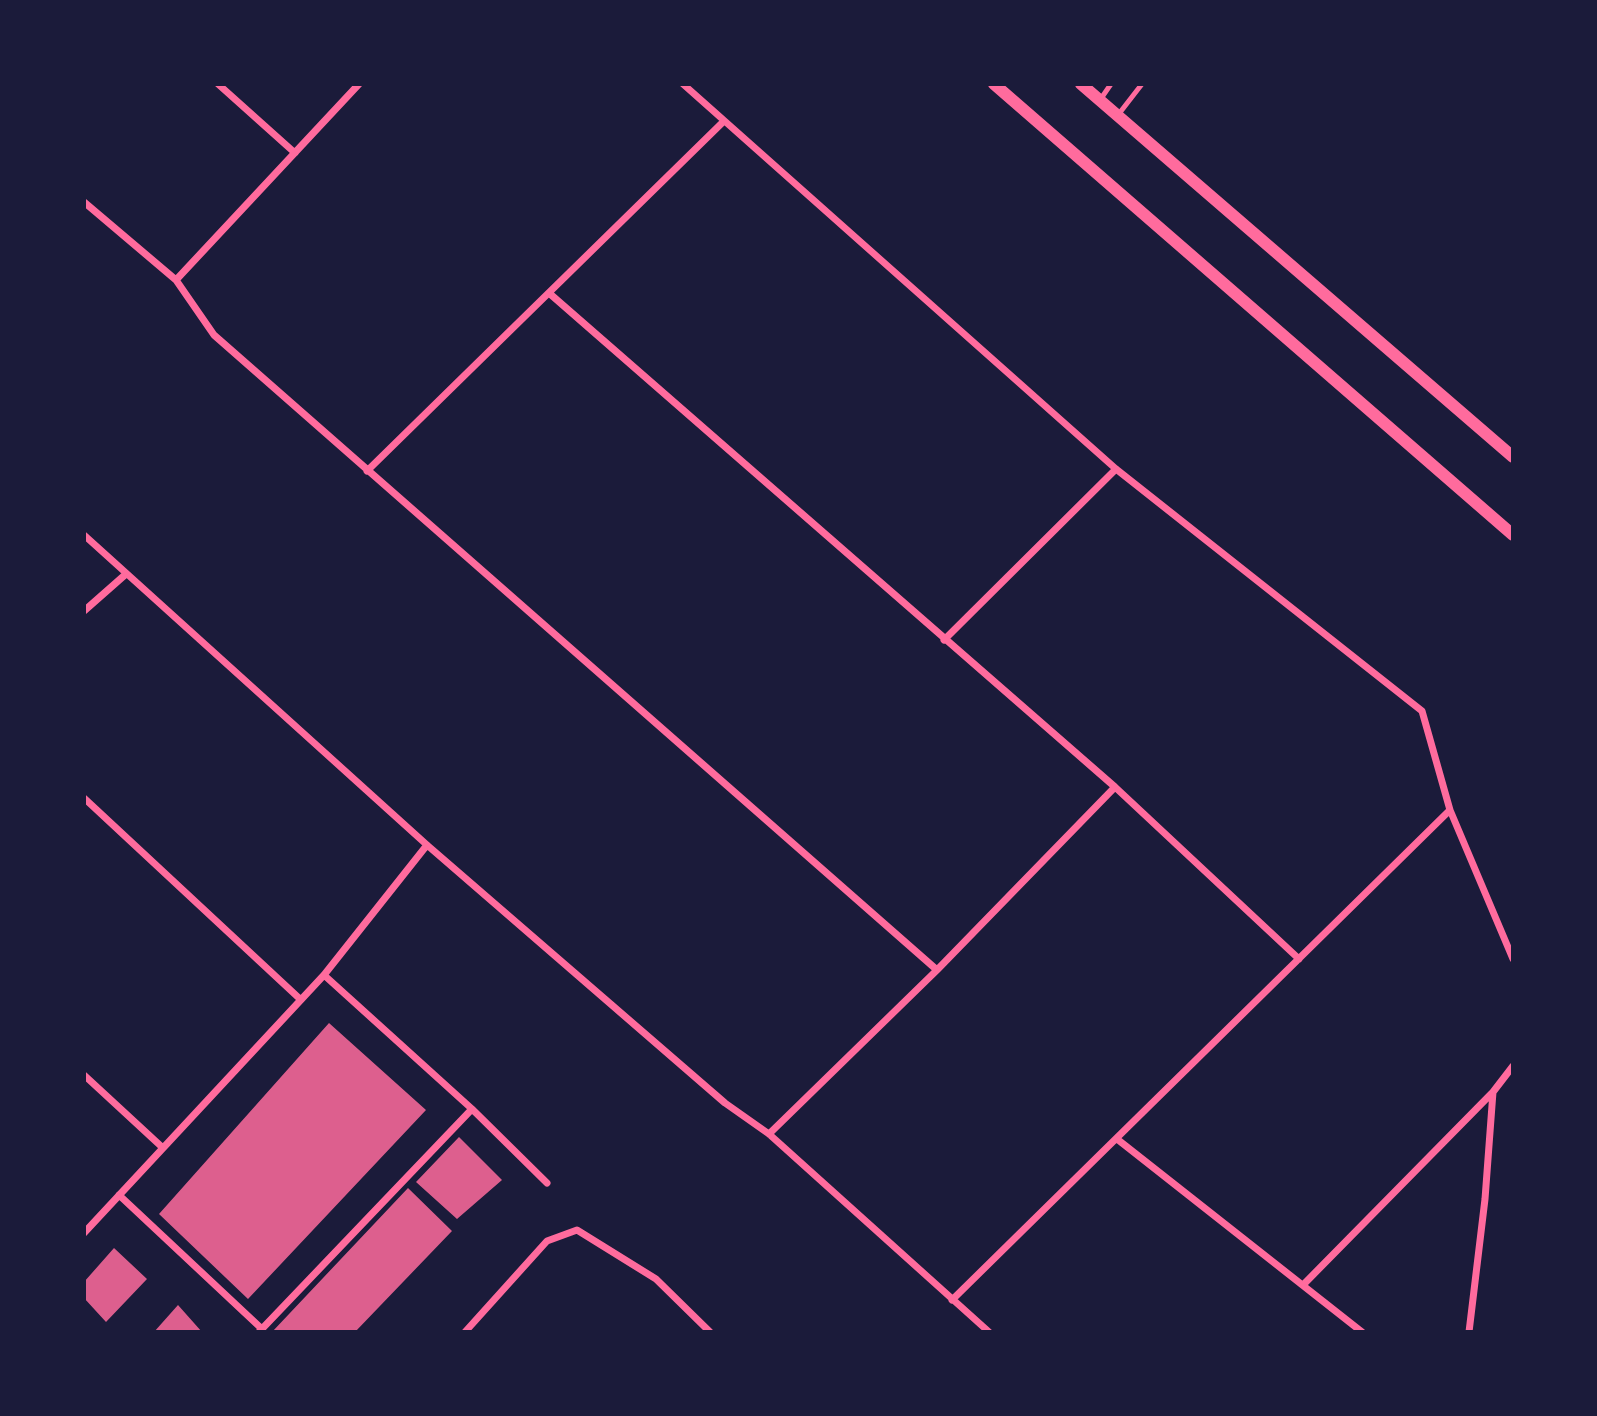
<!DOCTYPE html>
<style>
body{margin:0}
#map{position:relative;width:1597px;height:1416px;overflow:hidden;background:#1b1b3a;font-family:"Fira Sans Condensed",sans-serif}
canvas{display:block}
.frame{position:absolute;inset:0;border:86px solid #1b1b3a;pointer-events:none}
</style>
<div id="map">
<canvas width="1597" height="1416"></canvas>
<div class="frame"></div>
</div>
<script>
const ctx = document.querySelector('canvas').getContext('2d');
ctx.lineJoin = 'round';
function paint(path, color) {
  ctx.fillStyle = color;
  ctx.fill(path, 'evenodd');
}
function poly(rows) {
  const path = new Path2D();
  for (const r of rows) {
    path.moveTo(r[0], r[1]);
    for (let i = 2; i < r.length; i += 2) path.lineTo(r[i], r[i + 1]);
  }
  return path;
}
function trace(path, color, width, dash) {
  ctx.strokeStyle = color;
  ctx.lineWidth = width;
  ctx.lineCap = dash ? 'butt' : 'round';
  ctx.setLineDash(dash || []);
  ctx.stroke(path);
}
paint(poly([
 [329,1023,426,1110,248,1299,159,1214],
 [459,1137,502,1180,457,1219,416,1182],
 [408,1188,452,1231,355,1332,272,1332],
 [114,1248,147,1279,106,1322,84,1298,84,1282],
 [178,1305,202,1332,154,1332]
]), '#dd5f8e');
trace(poly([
 [1100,100,1111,84],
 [1118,115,1142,84]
]), '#ff6b9d', 5);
trace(poly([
 [218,84,295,153],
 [359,84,176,280,214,335,937,970],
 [683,84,1116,469,1422,711,1450,810,952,1300],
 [84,202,176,280],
 [549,293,1115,787,1299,959],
 [367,471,723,122],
 [84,535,427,845,725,1103,769,1134,989,1332],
 [84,611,126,574],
 [944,640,1116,469],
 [84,798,300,999],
 [1450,810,1513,959],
 [324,975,472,1109,547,1183],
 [84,1075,163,1148],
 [769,1134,937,970,1115,787],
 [1117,1139,1362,1332],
 [119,1195,262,1329],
 [84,1233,324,975,427,845],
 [1304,1284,1492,1093],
 [259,1332,472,1109],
 [465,1332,547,1241,577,1230,656,1279,710,1332],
 [1469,1332,1485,1199,1493,1092,1513,1066]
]), '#ff6b9d', 7);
trace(poly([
 [994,84,1513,535],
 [1081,84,1513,457]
]), '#ff6b9d', 12);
</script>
